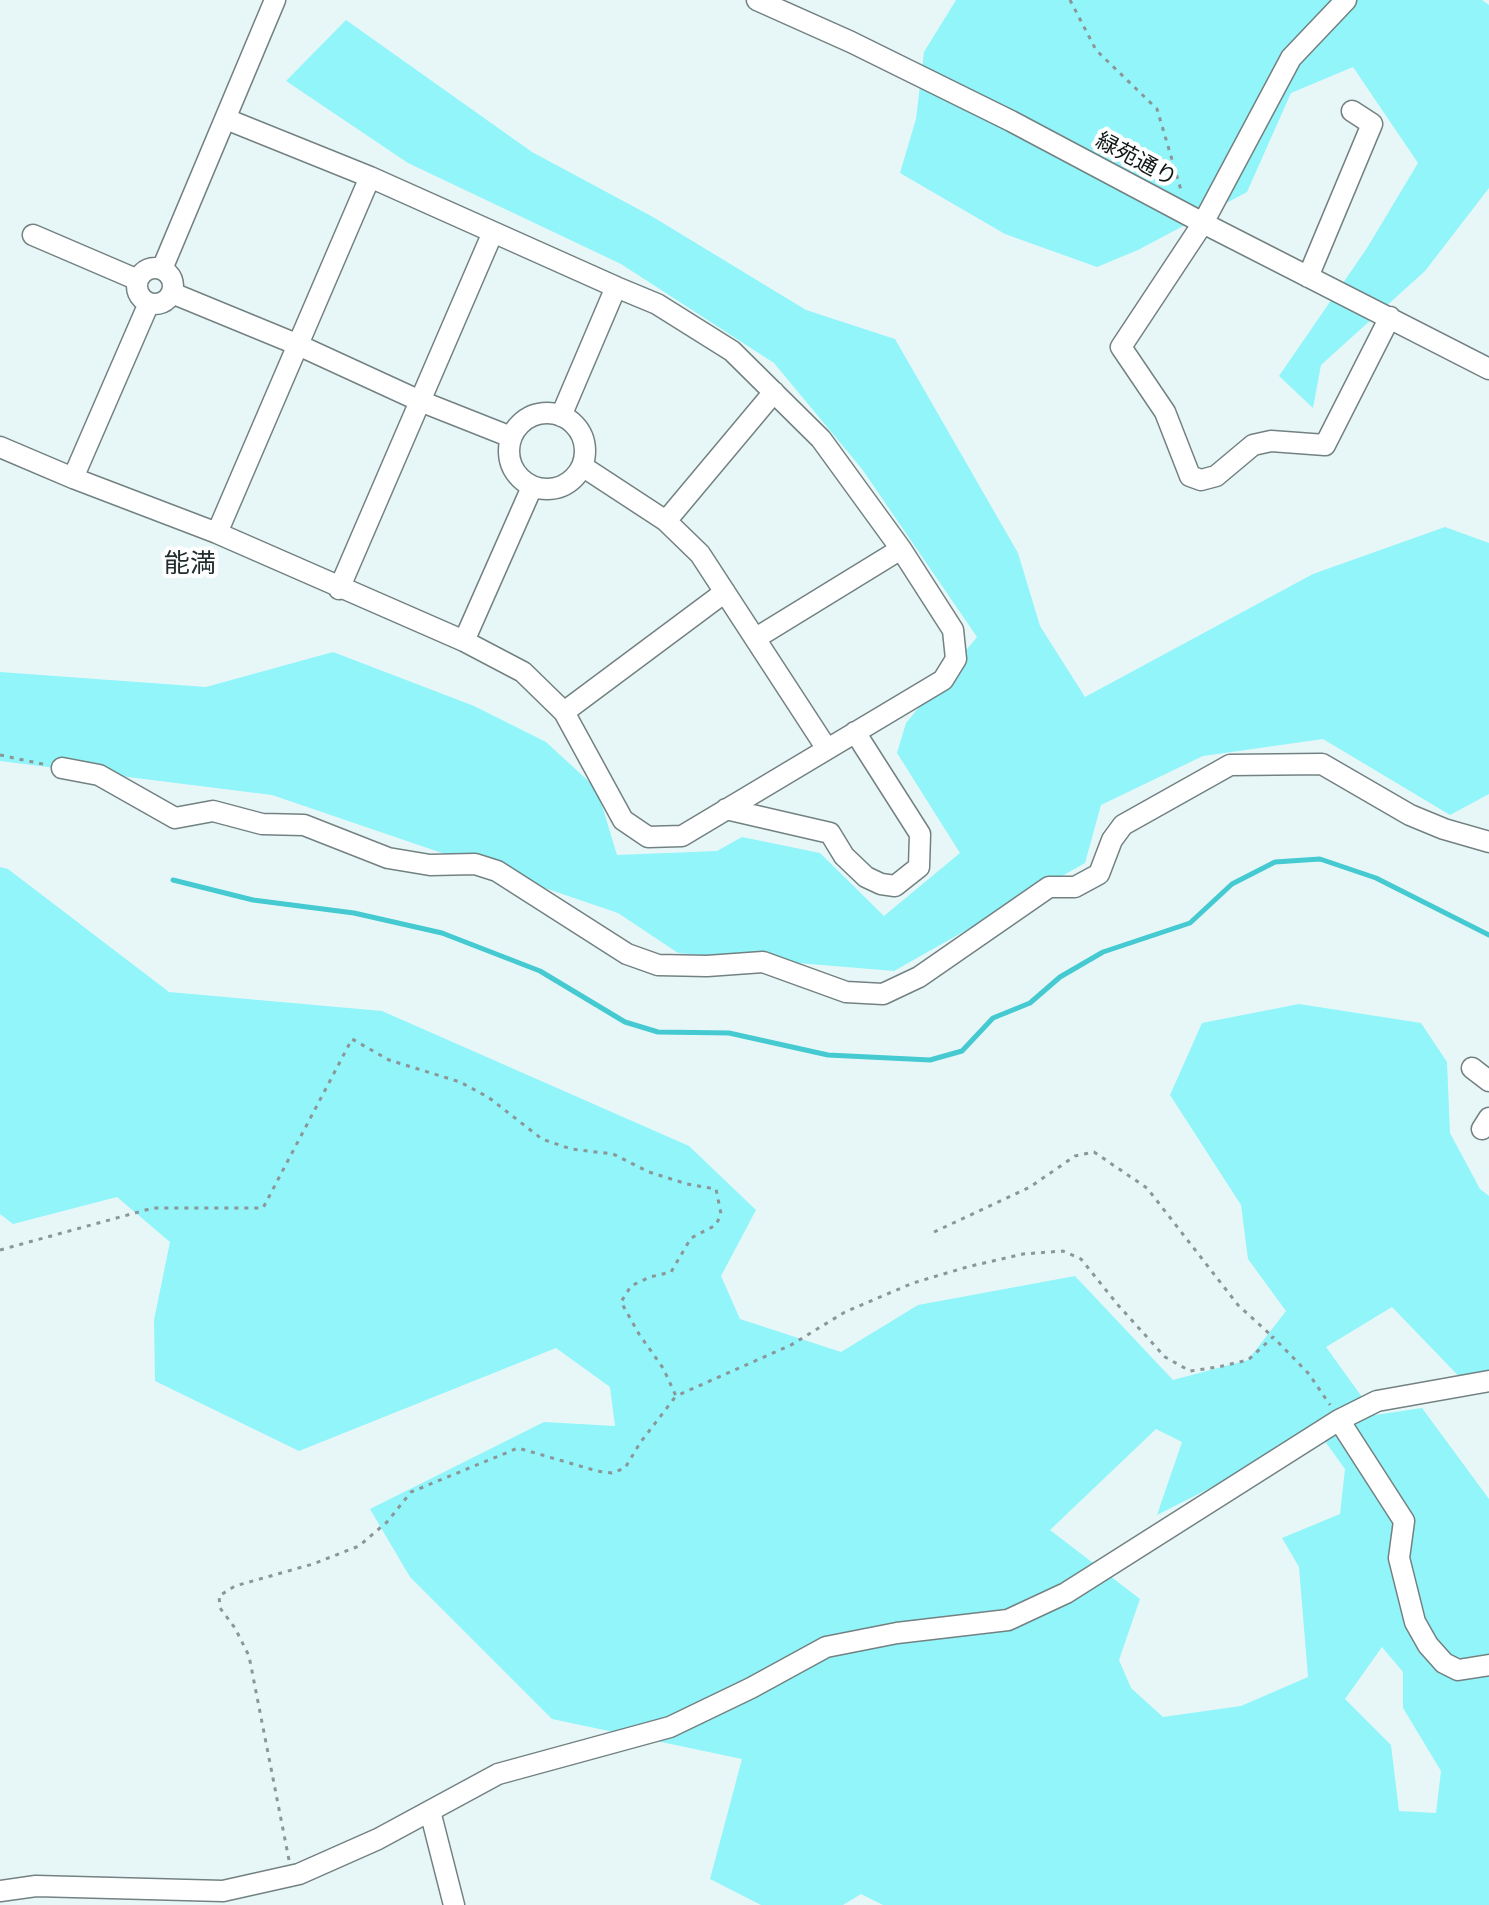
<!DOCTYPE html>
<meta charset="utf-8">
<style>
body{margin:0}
canvas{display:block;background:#e7f7f8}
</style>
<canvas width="1489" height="1905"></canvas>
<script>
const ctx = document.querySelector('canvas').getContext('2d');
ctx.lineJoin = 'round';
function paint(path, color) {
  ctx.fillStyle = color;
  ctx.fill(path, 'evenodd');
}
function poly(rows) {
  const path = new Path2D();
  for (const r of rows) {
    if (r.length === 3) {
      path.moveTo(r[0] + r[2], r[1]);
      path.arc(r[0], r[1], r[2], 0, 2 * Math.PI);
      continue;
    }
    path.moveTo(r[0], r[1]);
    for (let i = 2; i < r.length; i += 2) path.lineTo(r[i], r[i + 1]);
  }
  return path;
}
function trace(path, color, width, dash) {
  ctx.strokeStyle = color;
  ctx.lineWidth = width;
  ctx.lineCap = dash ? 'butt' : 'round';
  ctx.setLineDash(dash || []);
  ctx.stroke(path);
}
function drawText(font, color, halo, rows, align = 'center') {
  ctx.font = font + ' "Roboto Serif","Noto Sans JP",serif';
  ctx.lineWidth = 8;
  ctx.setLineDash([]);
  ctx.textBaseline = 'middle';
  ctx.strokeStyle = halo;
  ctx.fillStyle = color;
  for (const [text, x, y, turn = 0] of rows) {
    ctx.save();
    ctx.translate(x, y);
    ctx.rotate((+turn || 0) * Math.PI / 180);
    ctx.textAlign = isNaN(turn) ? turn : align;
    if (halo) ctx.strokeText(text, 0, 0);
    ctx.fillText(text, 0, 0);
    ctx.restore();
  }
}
paint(poly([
 [956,0,1482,0,1489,5,1489,188,1425,271,1321,365,1313,408,1279,376,1367,248,1418,163,1353,67,1291,93,1247,192,1138,250,1097,267,1005,234,900,173,916,119,924,52],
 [346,20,532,152,653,217,806,310,895,339,1018,553,1040,626,1085,697,1313,574,1445,527,1489,543,1489,794,1450,815,1323,739,1203,756,1101,805,1085,863,894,971,678,953,618,913,272,795,0,761,0,672,206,687,333,652,474,706,546,742,597,789,617,855,717,851,742,837,820,853,884,916,960,853,897,753,906,723,977,637,862,469,774,363,621,264,408,163,286,81],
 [0,867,8,869,169,992,382,1011,689,1146,756,1210,721,1276,740,1319,841,1352,918,1305,1075,1276,1173,1380,1248,1360,1286,1311,1248,1259,1241,1205,1170,1095,1202,1023,1299,1004,1421,1023,1447,1062,1450,1133,1480,1189,1489,1196,1489,1390,1476,1394,1392,1307,1326,1347,1375,1415,1422,1408,1489,1499,1489,1905,883,1905,861,1894,843,1905,761,1905,710,1879,742,1759,552,1719,410,1577,370,1509,544,1422,615,1426,610,1387,556,1348,299,1451,155,1381,154,1320,170,1242,117,1197,13,1224,0,1214],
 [1156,1429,1182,1442,1157,1515,1319,1433,1345,1469,1340,1514,1282,1538,1299,1567,1308,1677,1241,1706,1163,1717,1131,1688,1119,1660,1140,1599,1050,1530],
 [1382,1647,1403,1672,1403,1708,1441,1771,1436,1813,1399,1811,1391,1745,1345,1699]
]), '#91f5fa');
trace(poly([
 [173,880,253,900,354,913,442,933,540,971,625,1022,658,1032,729,1033,828,1055,930,1060,962,1051,993,1018,1030,1003,1060,977,1103,952,1190,923,1232,884,1275,862,1320,859,1376,878,1489,935]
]), '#45cad1', 5);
const minor = poly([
 [757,0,851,42,1011,121,1203,223,1489,369],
 [1346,0,1291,58,1203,223,1121,347,1165,412,1190,476,1201,480,1216,476,1253,445,1271,441,1325,445,1390,317],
 [226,119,370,177,616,287],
 [33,235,138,280],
 [155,286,18],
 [162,269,275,0],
 [1308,277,1372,124,1352,111],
 [172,293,296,344,420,401,511,437],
 [547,451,38],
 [0,447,73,478,217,533,464,641,523,672,564,712,623,820,648,837,682,836,943,680,956,659,953,630,901,549,821,439,732,351,657,304,616,287,561,416],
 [582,466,666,521,700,554,827,749],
 [73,478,149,303],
 [666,521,774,392],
 [217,533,370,177],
 [339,589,493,232],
 [756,638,901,549],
 [464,641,532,487],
 [564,712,725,592],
 [62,768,99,775,175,818,213,811,262,824,304,825,388,858,430,865,475,864,497,871,627,954,658,965,707,966,763,962,846,992,883,994,919,977,1049,887,1075,887,1099,874,1112,840,1123,825,1230,765,1322,764,1410,815,1444,829,1489,842],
 [726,809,830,833,844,856,866,877,881,884,895,886,919,867,920,834,855,732],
 [1472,1068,1489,1081],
 [1482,1129,1489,1118],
 [1339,1420,1404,1521,1399,1558,1415,1622,1428,1645,1444,1663,1458,1670,1489,1665],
 [430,1811,454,1905],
 [0,1891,36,1886,223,1891,299,1874,378,1839,498,1774,670,1727,751,1688,826,1647,897,1633,1008,1620,1066,1593,1339,1420,1377,1401,1489,1381]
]);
trace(minor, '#738182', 23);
trace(poly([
 [1070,0,1096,50,1157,109,1181,190],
 [0,755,47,765],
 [934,1232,1030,1187,1075,1156,1094,1152,1147,1188,1238,1305,1273,1337],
 [0,1250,153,1208,263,1208,352,1039,389,1060,460,1082,488,1097,542,1139,571,1149,613,1154,649,1172,687,1184,716,1189,721,1214,716,1225,691,1238,671,1272,650,1277,631,1286,621,1302,639,1334,663,1368,676,1396,791,1345,845,1312,913,1283,967,1267,1023,1254,1063,1251,1081,1259,1118,1305,1165,1357,1190,1371,1218,1367,1248,1360,1273,1337,1309,1374,1330,1405],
 [289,1860,249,1656,235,1628,220,1608,219,1596,235,1586,313,1564,359,1546,387,1522,411,1492,518,1448,597,1471,612,1473,625,1468,640,1443,676,1396]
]), '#8a9697', 3, [4, 6]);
trace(minor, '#fff', 20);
drawText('22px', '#111717', '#fff', [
 ["緑苑通り",1136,160,28]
]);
drawText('26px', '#202c2d', '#fff', [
 ["能満",190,564]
]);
</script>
